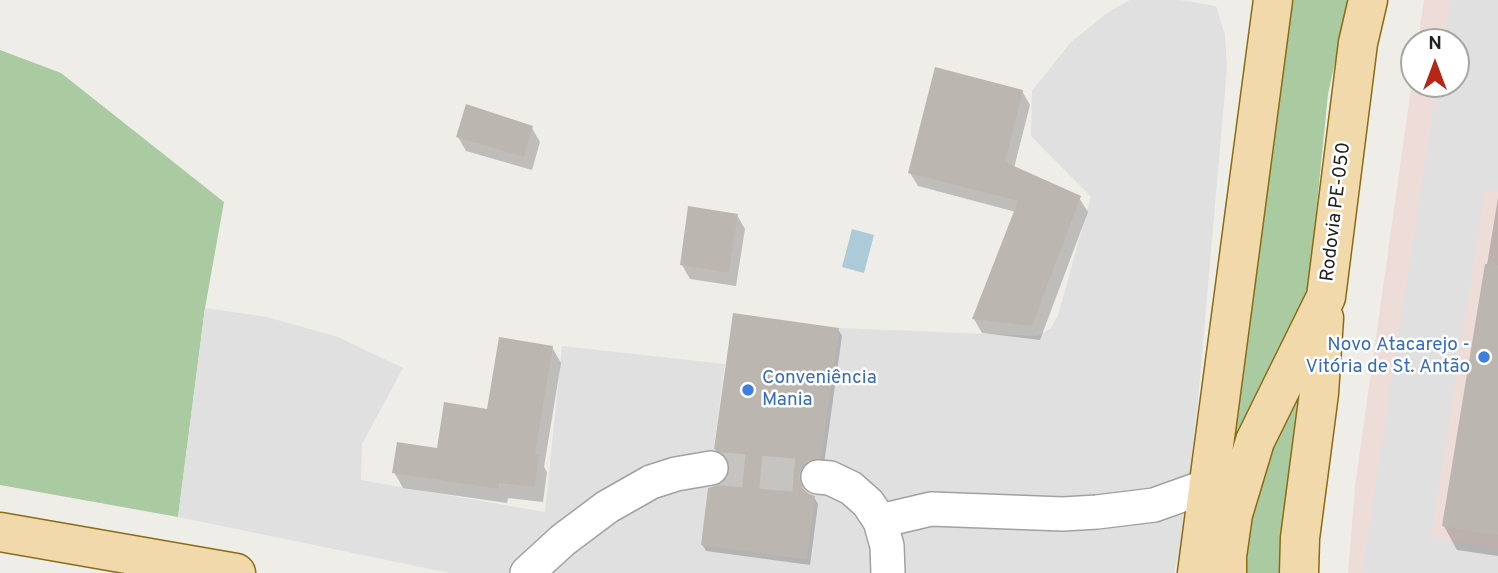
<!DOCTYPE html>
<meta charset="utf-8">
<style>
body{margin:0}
#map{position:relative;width:1498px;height:573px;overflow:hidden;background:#efede8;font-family:Overpass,sans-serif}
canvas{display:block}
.north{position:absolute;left:1400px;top:28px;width:70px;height:70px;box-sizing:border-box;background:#fff;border:2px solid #a6a6a6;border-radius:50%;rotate:0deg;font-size:19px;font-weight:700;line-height:28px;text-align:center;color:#202020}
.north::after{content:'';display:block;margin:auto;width:24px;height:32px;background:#b82618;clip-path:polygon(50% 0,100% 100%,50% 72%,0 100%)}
</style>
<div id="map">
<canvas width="1498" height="573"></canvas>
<div class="north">N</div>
</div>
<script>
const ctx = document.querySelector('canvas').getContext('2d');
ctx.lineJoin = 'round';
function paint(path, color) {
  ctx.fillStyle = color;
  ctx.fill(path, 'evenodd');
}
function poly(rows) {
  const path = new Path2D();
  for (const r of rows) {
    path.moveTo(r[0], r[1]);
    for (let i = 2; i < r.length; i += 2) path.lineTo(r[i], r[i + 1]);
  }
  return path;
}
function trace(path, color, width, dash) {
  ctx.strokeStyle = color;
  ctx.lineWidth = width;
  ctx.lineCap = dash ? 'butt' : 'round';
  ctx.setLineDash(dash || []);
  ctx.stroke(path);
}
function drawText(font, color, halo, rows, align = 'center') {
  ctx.font = font + ' Overpass,sans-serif';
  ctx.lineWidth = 5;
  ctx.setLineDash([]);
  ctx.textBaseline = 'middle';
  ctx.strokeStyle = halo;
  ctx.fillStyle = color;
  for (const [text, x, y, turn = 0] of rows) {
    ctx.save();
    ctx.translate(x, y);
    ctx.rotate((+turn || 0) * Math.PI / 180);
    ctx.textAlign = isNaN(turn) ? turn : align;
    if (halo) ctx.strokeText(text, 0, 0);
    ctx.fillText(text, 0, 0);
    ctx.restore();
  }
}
paint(poly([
 [1424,0,1498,0,1498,573,1348,573,1355,486,1414,67,1414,84,1456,84,1456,42,1418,42]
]), '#eedcd9');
paint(poly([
 [1292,0,1349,0,1328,94,1280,573,1210,573],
 [0,50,61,73,224,202,205,308,178,517,0,485]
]), '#aacaa1');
paint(poly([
 [1130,0,1180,0,1216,6,1225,35,1227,68,1198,401,1182,538,1174,573,450,573,178,517,205,308,267,317,338,337,403,368,362,444,361,480,545,512,562,346,725,364,701,544,806,559,839,328,1038,336,1051,328,1058,315,1091,197,1031,136,1032,91,1070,43,1107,13],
 [1450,0,1498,0,1498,191,1485,190,1431,538,1498,548,1498,573,1362,573,1437,84,1456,84,1456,42,1444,42]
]), '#e0e0e0');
paint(poly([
 [852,229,874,235,864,273,842,267]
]), '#adcad8');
paint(poly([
 [1022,91,1030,105,1014,168,1079,198,1088,212,1040,340,982,333,974,319,1016,212,918,186,910,173],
 [532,128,540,142,532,170,466,151,458,137],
 [1498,198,1498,556,1457,550,1444,526],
 [737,215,745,229,736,286,690,279,682,265],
 [838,329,842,336,824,464,805,474,802,483,803,491,814,497,818,504,810,565,706,551,702,544,724,485,731,475,731,462,720,456,715,449],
 [552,347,561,363,544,467,547,472,543,502,508,498,507,503,403,488,394,472,438,450,489,411]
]), '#0003');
paint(poly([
 [935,67,1023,90,1005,162,1081,196,1032,326,972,319,1018,201,908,173],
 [466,104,533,126,524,157,456,137],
 [688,206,738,214,729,273,680,265],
 [1485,264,1498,265,1498,535,1442,526],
 [733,313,839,328,821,458,809,460,802,467,799,475,801,486,808,493,815,496,807,559,701,545,708,488,723,483,729,474,730,464,726,456,714,449],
 [499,337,553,346,535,455,539,455,535,487,499,483,499,489,392,473,397,442,437,448,444,402,487,409]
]), '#bcb6b1');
trace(poly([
 [711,468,818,477]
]), '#c6c4c0', 33, [33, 17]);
const minor = poly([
 [818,477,830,478,851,488,868,503,880,521,887,546,888,573],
 [880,521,931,509,1063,514,1097,512,1154,505,1210,485],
 [527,573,563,540,607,507,651,482,676,474,711,468]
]);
const major = poly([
 [0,532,236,573],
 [1197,573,1273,0],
 [1227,573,1227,556,1233,514,1255,441,1326,297,1358,43,1368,0],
 [1299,573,1300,538,1319,393,1324,318]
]);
trace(minor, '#a1a1a1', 36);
trace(major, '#8a6c12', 41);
trace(minor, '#fff', 33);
trace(major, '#f1d9ab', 38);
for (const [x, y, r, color] of [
 [1484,357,7,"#3f7fe0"],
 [748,390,7,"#3f7fe0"]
]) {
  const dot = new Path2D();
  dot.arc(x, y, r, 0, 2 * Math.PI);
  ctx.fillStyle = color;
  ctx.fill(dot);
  trace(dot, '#fff', 2.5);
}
drawText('19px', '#202020', '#fff', [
 ["Rodovia PE-050",1337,212,-83]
]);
drawText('19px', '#366cbe', '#fff', [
 ["Novo Atacarejo -",1470,346],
 ["Vitória de St. Antão",1470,368],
 ["Conveniência",762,379,"left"],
 ["Mania",762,401,"left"]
], 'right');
</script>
